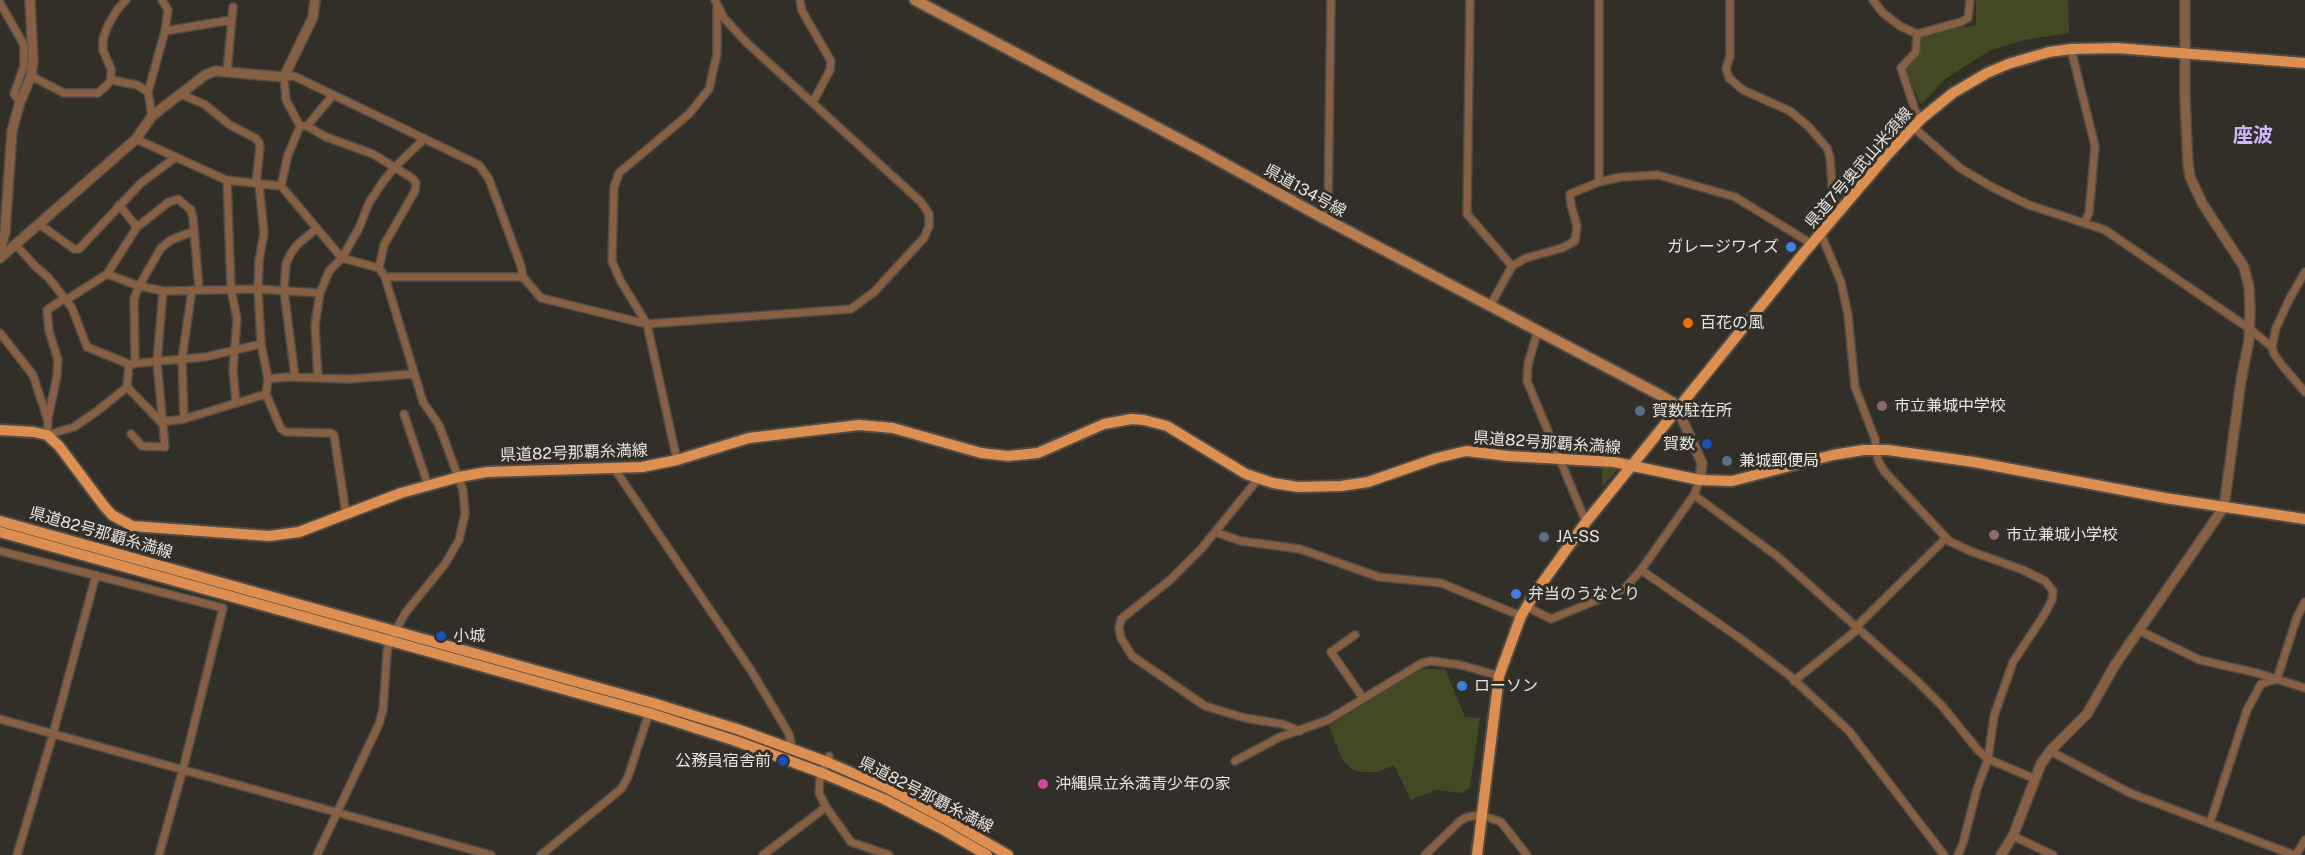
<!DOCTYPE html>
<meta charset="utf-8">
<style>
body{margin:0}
canvas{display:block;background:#322f29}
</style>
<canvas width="2305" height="855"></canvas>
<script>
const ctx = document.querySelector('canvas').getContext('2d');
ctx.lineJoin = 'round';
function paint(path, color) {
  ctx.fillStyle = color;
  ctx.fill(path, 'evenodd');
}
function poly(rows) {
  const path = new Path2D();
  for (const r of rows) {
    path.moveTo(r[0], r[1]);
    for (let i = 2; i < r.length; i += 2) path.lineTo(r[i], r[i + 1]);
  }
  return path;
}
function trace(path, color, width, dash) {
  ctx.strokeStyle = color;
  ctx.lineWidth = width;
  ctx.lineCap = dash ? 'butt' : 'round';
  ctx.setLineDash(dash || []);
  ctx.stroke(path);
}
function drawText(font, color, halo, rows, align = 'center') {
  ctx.font = font + ' "Public Sans","Noto Sans JP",sans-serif';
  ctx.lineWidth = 6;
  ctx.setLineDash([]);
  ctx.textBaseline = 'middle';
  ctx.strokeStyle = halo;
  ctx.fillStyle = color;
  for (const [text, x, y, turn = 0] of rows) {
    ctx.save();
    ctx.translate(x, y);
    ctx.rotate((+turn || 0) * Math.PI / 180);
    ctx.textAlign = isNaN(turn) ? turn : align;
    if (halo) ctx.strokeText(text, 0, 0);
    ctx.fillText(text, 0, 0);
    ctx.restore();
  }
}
paint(poly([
 [1976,0,2068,0,2069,33,2023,40,1989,51,1945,79,1921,105,1905,68,1922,47,1920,35,1976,25],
 [1602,467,1618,469,1603,486,1602,486],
 [1421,669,1445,669,1465,717,1480,718,1470,787,1462,793,1436,790,1411,800,1394,765,1378,772,1362,772,1351,769,1342,759,1329,726]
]), '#434923');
const minor = poly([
 [800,0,802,11,831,61,830,70,813,102],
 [1470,0,1467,214,1512,266],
 [1599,0,1599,182],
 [1730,0,1730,56,1726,69,1729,78,1743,90,1790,111,1809,127,1827,148,1830,157,1833,199,1840,211],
 [1873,0,1883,13,1900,26,1917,34,1916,52,1901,68,1915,110,1921,119],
 [0,3,24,45,24,66,14,94,20,102],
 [165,31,231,20],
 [1917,34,1961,22,1968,18,1970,0],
 [2071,49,2095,146,2089,213,2084,223],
 [227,72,233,7],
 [31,76,64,93,98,93,106,86,111,80,111,69,103,50,103,39,108,25,117,10,126,0],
 [111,80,137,85,148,92],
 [180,94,204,104,230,125,255,138,259,142,260,147,256,184],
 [152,116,148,92,165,31,168,10,162,0],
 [300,126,307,126,326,137,373,154,412,178,416,183,415,191,384,245,379,268],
 [307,126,333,95],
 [1913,127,1960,168,1992,187,2029,205,2105,230,2250,329,2272,347],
 [136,139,226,180,281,186,342,258,379,268,385,277,423,402,439,425,463,490,465,514,459,540,445,564,406,612,389,642,387,653,383,710,379,724,317,855],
 [227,180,231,289,237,319,233,370,236,402],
 [259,185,264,233,259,261,258,289,261,344,268,379,286,377,350,379,413,374],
 [281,186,288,155,300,126,286,100,284,77,294,76,479,165,489,179,521,266,523,277,541,298,647,324,851,309,874,292,924,238,929,226,929,214,921,202,746,42,724,18,715,0],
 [119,205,137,227],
 [1325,219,1328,209,1331,0],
 [39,224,74,249,79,249,141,183,176,157],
 [1821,234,1841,282,1848,315,1855,387,1875,439,1878,460,1884,471,1949,541,1970,551,2023,570,2045,581,2053,591,2052,600,2044,615,2013,662,1994,716,1988,759,1977,789,1963,843,1958,855],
 [16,245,36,267,48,277,72,308,87,347,129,364],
 [2305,272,2290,298,2276,328,2272,347,2274,354,2281,364,2305,392],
 [107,274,139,286,163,291,258,289,320,293],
 [385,277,523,277],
 [66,300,107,274,137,227,169,202,178,199,191,210,193,218,199,289],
 [1490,306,1512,266,1526,258,1562,248,1575,241,1577,226,1571,205,1570,194,1599,182,1621,177,1658,175,1735,197,1812,244],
 [1538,330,1528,364,1527,381,1586,522],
 [0,333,33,375,48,421,47,435,74,427,96,412,127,387,129,364,205,357,261,344],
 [135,364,134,299,139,286,161,248,171,240,194,231],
 [295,377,284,291,286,264,291,253,297,245,316,229],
 [318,378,315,325,320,293,329,271,342,258,359,228,369,203,382,183,395,167,424,139],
 [268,379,266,394,281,429,286,432,331,433,334,435,346,514],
 [127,387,161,422,184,419,266,394],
 [404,414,428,485],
 [48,418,57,376,58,360,49,331,47,310,65,298],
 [184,419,182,359,192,290],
 [131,434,142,446,165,447,157,362,163,291],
 [677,460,647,324,620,280,612,261,614,187,619,173,689,114,709,89,717,54,717,5],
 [614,468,752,672,789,734,792,749],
 [1258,479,1202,548,1170,580,1121,619,1119,628,1121,638,1132,656,1205,706,1245,718,1282,724,1300,731],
 [1694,495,1777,556,1917,681,1942,706,1978,750,1988,759,2035,779],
 [1215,532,1241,541,1300,549,1379,577,1441,583,1521,616],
 [0,551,223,608,183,769,159,855],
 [1641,570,1741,639,1790,676,1849,731,1944,855],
 [1527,607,1551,619,1624,589,1641,570,1694,495,1700,480],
 [1856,627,1946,538],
 [2138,630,2200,660,2257,673,2305,688],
 [1355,635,1331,652,1363,698],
 [2277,679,2297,617,2305,602],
 [1794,681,1858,629],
 [0,719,491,855],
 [2050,751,2130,793,2294,855],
 [829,756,820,779,819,793,826,807,851,842,889,855],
 [1235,761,1280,737,1328,720,1422,663,1431,661,1461,665,1499,676],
 [2210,823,2247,710,2261,684,2277,679],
 [2013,836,2053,855],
 [17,855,53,734,96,575],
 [541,855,621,789,628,777,649,713],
 [763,855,826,807],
 [1425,855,1460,821,1467,817,1481,815,1501,822,1527,855],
 [2296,855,2305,840]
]);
const tertiary = poly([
 [0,252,5,232,12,131,20,102,31,76,33,60,30,0],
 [0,258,136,139,152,116,205,75,215,71,284,77,313,17,315,0],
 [1678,410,1702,463,1700,480],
 [2001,855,2013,836,2041,764,2050,751,2087,714,2115,665,2224,507,2241,381,2249,340,2250,308,2249,287,2244,267,2202,203,2190,177,2188,164,2185,100,2185,0]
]);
const secondary = poly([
 [915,0,1198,149,1325,219,1660,395,1672,402,1678,410]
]);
const primary = poly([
 [0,430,34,432,47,435,59,446,104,506,112,515,132,526,269,536,299,532,401,493,459,477,487,472,642,467,677,460,749,438,859,425,893,428,981,453,1008,456,1038,453,1104,424,1132,419,1144,420,1167,426,1246,474,1273,483,1298,487,1341,486,1368,482,1437,458,1466,451,1508,456,1614,462,1700,480,1732,481,1833,455,1863,450,1888,450,1974,462,2165,498,2305,519],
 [0,521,653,703,740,730,827,762,889,789,946,819,1008,855],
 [0,532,649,713,736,741,822,773,884,799,942,829,987,855],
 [1477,855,1499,676,1521,616,1535,593,1586,522,1803,254,1888,154,1921,119,1953,93,1987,73,2008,64,2049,52,2071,49,2117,48,2305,63]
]);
trace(minor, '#4f4c46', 10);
trace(tertiary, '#4f4c46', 12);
trace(secondary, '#4f4c46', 14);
trace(primary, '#4f4c46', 14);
trace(minor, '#876044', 7);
trace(tertiary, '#876044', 9);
trace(secondary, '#b87b4c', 10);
trace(primary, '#dd8e51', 10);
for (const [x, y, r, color] of [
 [1791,247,6,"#3f7fe0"],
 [1688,323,6,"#e8710a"],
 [1882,406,6,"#8d6e63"],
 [1640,411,6,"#5c6f8a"],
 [1707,444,6,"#1a4fb4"],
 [1727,461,6,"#5c6f8a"],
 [1994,535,6,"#8d6e63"],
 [1544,537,6,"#5c6f8a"],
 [1516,594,6,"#3f7fe0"],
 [441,636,6,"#1a4fb4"],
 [1462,686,6,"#3f7fe0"],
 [783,761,6,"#1a4fb4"],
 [1043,784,6,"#d1479c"]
]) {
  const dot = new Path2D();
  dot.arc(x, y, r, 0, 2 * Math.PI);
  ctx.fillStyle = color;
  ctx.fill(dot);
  trace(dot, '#322f29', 2);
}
drawText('16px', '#e7e5e0', '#322f29', [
 ["県道7号奥武山米須線",1859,168,-49],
 ["県道134号線",1305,191,29],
 ["県道82号那覇糸満線",1547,443,4],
 ["県道82号那覇糸満線",574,453,-2],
 ["県道82号那覇糸満線",101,533,16],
 ["県道82号那覇糸満線",926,795,27]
]);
drawText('16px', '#e7e5e0', '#322f29', [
 ["ガレージワイズ",1779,247,"right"],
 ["百花の風",1700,323],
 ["市立兼城中学校",1894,406],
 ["賀数駐在所",1652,411],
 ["賀数",1695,444,"right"],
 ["兼城郵便局",1739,461],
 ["市立兼城小学校",2006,535],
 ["JA-SS",1556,537],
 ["弁当のうなとり",1528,594],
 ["小城",453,636],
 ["ローソン",1474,686],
 ["公務員宿舎前",771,761,"right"],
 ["沖縄県立糸満青少年の家",1055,784]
], 'left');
drawText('bold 20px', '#cfb6fc', '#322f29', [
 ["座波",2253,136]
]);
</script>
